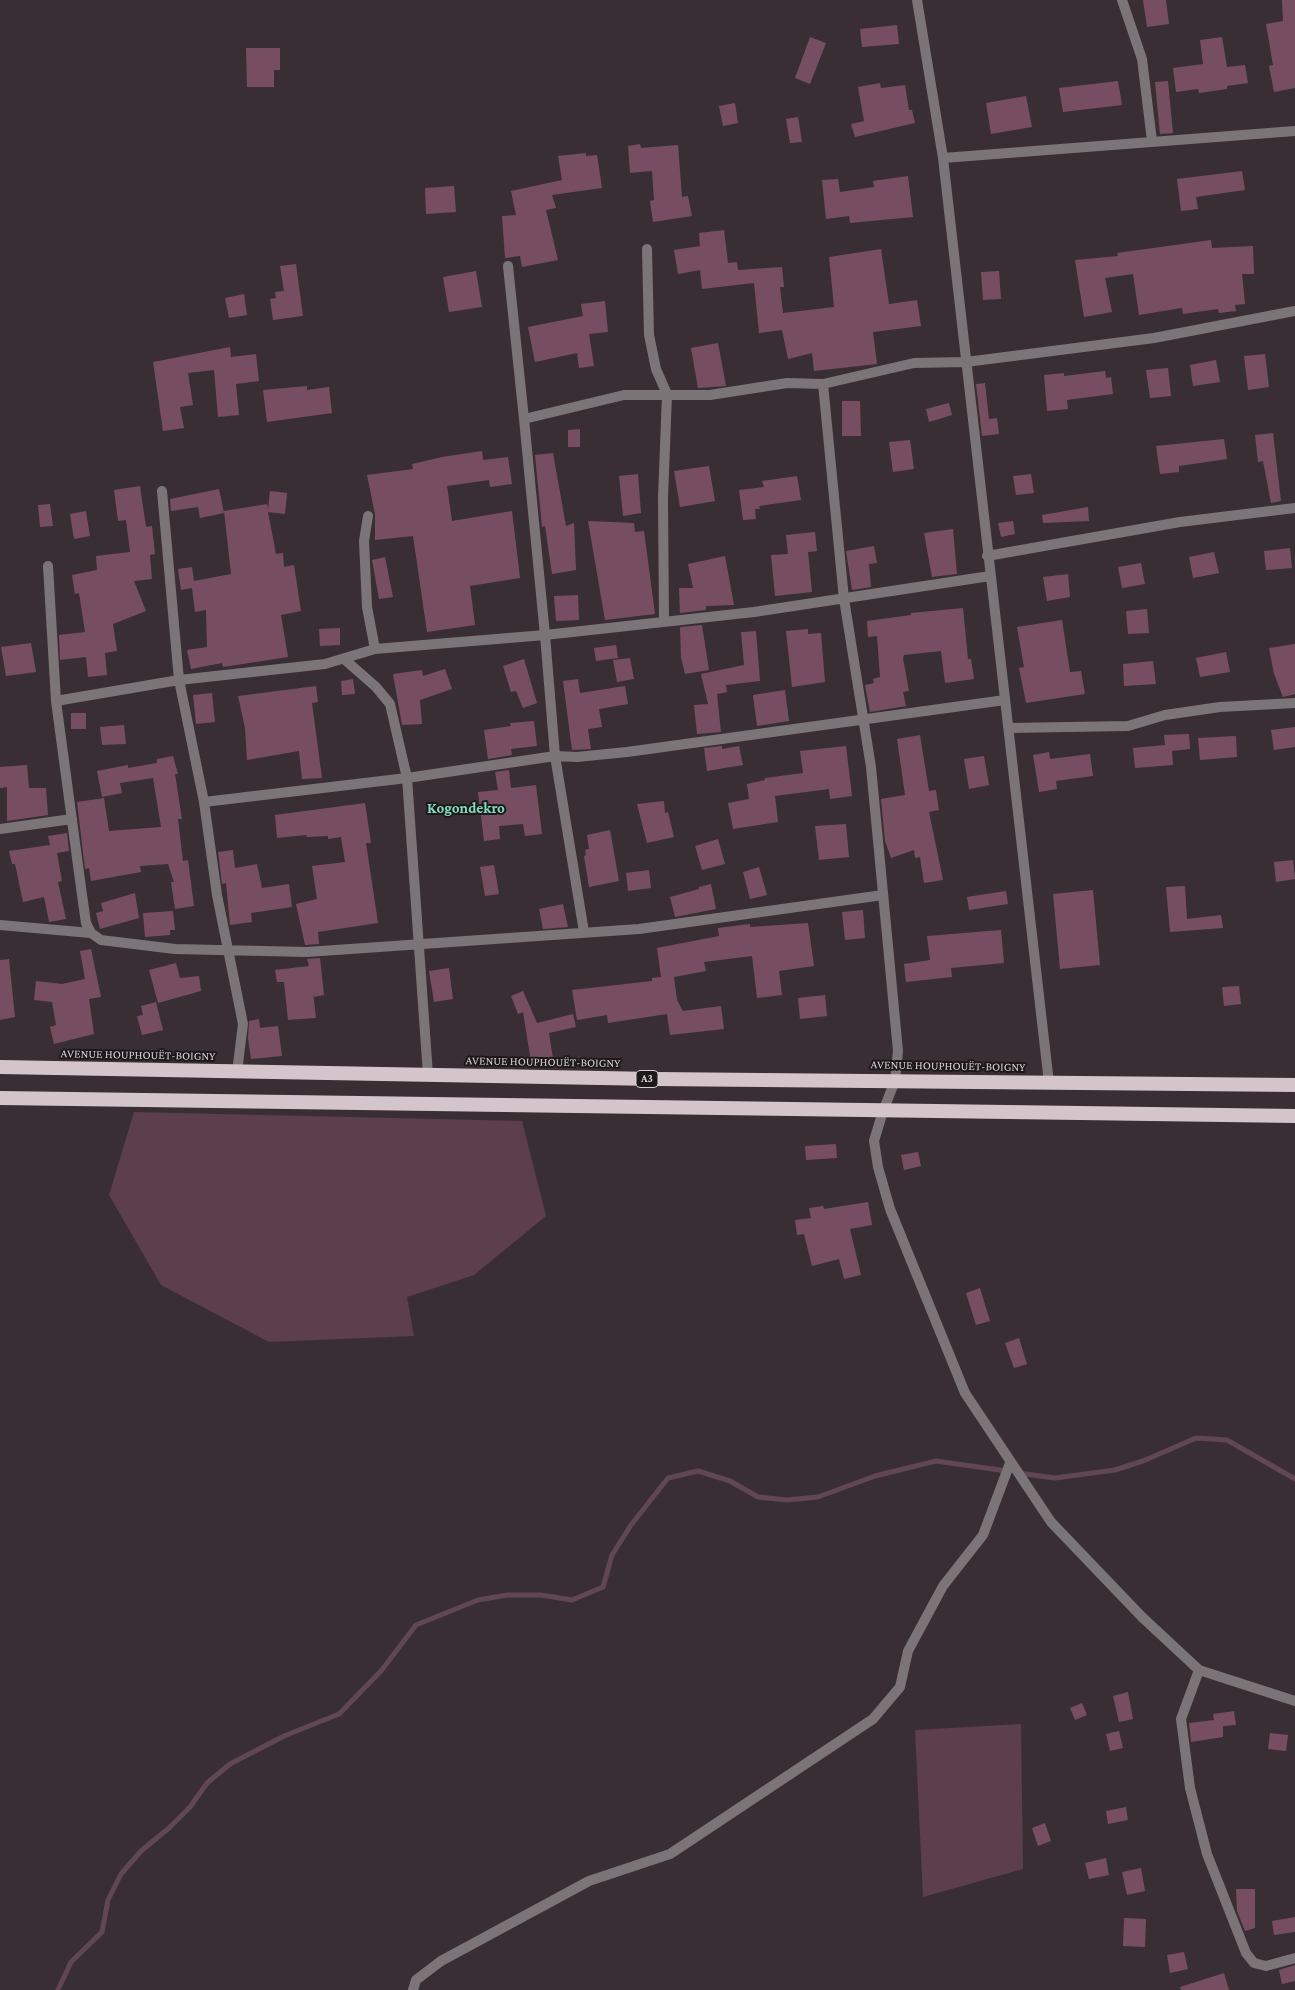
<!DOCTYPE html>
<meta charset="utf-8">
<style>
body{margin:0}
canvas{display:block;background:#392e33}
</style>
<canvas width="1295" height="1990"></canvas>
<script>
const ctx = document.querySelector('canvas').getContext('2d');
ctx.lineJoin = 'round';
function paint(path, color) {
  ctx.fillStyle = color;
  ctx.fill(path, 'evenodd');
}
function poly(rows) {
  const path = new Path2D();
  for (const r of rows) {
    path.moveTo(r[0], r[1]);
    for (let i = 2; i < r.length; i += 2) path.lineTo(r[i], r[i + 1]);
  }
  return path;
}
function trace(path, color, width, dash) {
  ctx.strokeStyle = color;
  ctx.lineWidth = width;
  ctx.lineCap = dash ? 'butt' : 'round';
  ctx.setLineDash(dash || []);
  ctx.stroke(path);
}
function drawText(font, color, halo, rows, align = 'center') {
  ctx.font = font + ' "Crimson Pro",serif';
  ctx.lineWidth = 4;
  ctx.setLineDash([]);
  ctx.textBaseline = 'middle';
  ctx.strokeStyle = halo;
  ctx.fillStyle = color;
  for (const [text, x, y, turn = 0] of rows) {
    ctx.save();
    ctx.translate(x, y);
    ctx.rotate((+turn || 0) * Math.PI / 180);
    ctx.textAlign = isNaN(turn) ? turn : align;
    if (halo) ctx.strokeText(text, 0, 0);
    ctx.fillText(text, 0, 0);
    ctx.restore();
  }
}
paint(poly([
 [134,1112,522,1121,546,1216,474,1275,407,1297,414,1336,269,1342,161,1285,109,1195],
 [1021,1724,1023,1869,923,1897,915,1730]
]), '#5c3e4c');
trace(poly([
 [1018,1473,1055,1478,1115,1470,1143,1461,1196,1438,1227,1440,1295,1479],
 [58,1990,71,1962,102,1932,108,1900,121,1874,141,1851,169,1828,190,1807,207,1783,230,1764,284,1736,339,1714,381,1671,416,1625,478,1600,507,1595,541,1595,572,1600,603,1587,612,1555,631,1525,668,1478,698,1471,730,1481,758,1497,787,1500,818,1497,875,1476,936,1461,1007,1471]
]), '#614654', 5);
paint(poly([
 [1143,0,1166,0,1169,24,1147,27],
 [1282,0,1295,0,1295,88,1274,92,1269,66,1273,65,1266,24,1283,21],
 [897,25,899,44,862,47,860,29],
 [810,37,826,43,810,84,795,78],
 [1222,37,1227,67,1245,65,1248,83,1227,86,1227,89,1199,93,1198,89,1176,92,1173,68,1203,64,1200,40],
 [246,48,280,48,280,70,274,70,274,87,247,87],
 [1118,81,1122,105,1063,112,1059,88],
 [1168,81,1173,133,1160,134,1155,82],
 [880,83,881,88,905,85,909,110,912,110,915,123,855,137,851,124,864,121,858,87],
 [1026,96,1032,127,991,134,986,103],
 [735,103,738,123,723,126,719,106],
 [798,117,802,142,790,143,786,119],
 [640,144,641,148,678,145,682,197,688,196,692,216,653,222,650,201,654,200,652,171,630,173,628,146],
 [586,153,586,156,597,155,602,188,552,195,556,208,546,210,558,260,522,267,520,256,505,258,502,216,516,215,511,191,562,180,558,156],
 [1242,171,1245,190,1196,197,1198,209,1181,211,1177,179],
 [908,176,913,217,850,223,849,216,826,219,822,180,838,179,840,192,874,187,873,181],
 [454,186,456,212,426,214,425,188],
 [724,230,728,263,737,262,738,270,782,267,784,287,780,287,783,313,834,307,829,257,881,249,889,304,917,300,921,326,873,332,877,364,814,371,812,353,788,359,782,330,759,333,754,283,702,289,700,270,678,274,674,250,700,246,699,233],
 [1211,240,1212,248,1253,246,1254,274,1242,274,1245,304,1235,305,1236,311,1219,313,1218,309,1183,314,1182,308,1139,315,1133,274,1105,278,1112,312,1084,317,1075,260,1118,256,1117,253],
 [296,264,303,316,273,320,270,299,276,298,275,292,284,291,280,266],
 [476,271,482,307,449,312,443,277],
 [999,271,1001,299,983,300,981,272],
 [244,294,247,315,229,318,225,298],
 [605,301,608,332,589,334,594,366,579,368,577,353,535,362,528,327,583,316,581,304],
 [718,343,726,386,698,388,691,348],
 [230,347,231,357,256,354,259,381,236,384,239,415,218,417,214,370,188,373,193,405,180,407,184,428,163,431,153,362],
 [1265,354,1269,387,1248,390,1244,356],
 [1216,360,1220,382,1193,386,1190,365],
 [1168,368,1171,396,1150,398,1146,370],
 [1105,371,1106,378,1111,377,1113,394,1067,400,1068,409,1047,411,1044,375,1064,373,1064,376],
 [985,383,989,419,997,418,999,434,982,436,976,384],
 [307,386,307,390,329,387,332,413,267,422,263,390],
 [842,401,860,401,861,436,842,436],
 [949,403,952,415,929,422,926,409],
 [580,429,580,447,568,447,568,430],
 [1273,433,1281,501,1271,503,1263,461,1258,462,1255,435],
 [1224,439,1227,459,1179,466,1179,472,1160,474,1156,446],
 [910,440,914,469,893,472,889,442],
 [482,451,483,460,508,457,512,484,490,487,489,480,447,486,452,521,512,511,520,578,470,586,475,625,427,632,413,536,375,540,375,514,367,475,413,469,412,464,442,457],
 [553,453,566,526,574,523,576,570,552,574,545,526,542,527,535,455],
 [709,466,715,501,680,507,674,471],
 [638,474,641,513,623,516,619,476],
 [1031,474,1034,493,1016,495,1013,476],
 [797,476,801,500,759,506,760,509,755,509,756,519,743,520,739,490,764,487,762,481],
 [140,486,146,527,152,526,155,554,150,555,152,579,134,581,146,611,113,624,117,651,105,653,107,675,88,677,86,657,60,660,59,635,85,632,79,593,75,594,72,575,97,570,96,556,130,552,126,520,118,521,114,490],
 [219,489,224,513,200,518,198,507,171,511,170,499],
 [270,491,287,493,285,514,268,512,276,554,283,553,284,567,294,565,301,611,281,615,288,657,223,667,222,663,191,669,187,650,207,647,206,610,195,612,192,588,181,590,178,569,192,567,194,581,231,574,224,511,267,504,268,509],
 [50,504,53,526,40,527,38,505],
 [1088,507,1089,521,1043,523,1042,515],
 [86,511,90,536,74,539,70,514],
 [588,521,634,523,635,532,644,531,655,614,605,620],
 [1013,521,1015,534,1001,537,998,523],
 [953,529,957,574,932,577,924,533],
 [815,532,817,551,808,552,812,592,775,596,771,555,788,554,786,535],
 [874,546,877,563,869,564,871,587,852,590,846,551],
 [1290,548,1292,568,1266,570,1264,551],
 [1214,552,1219,573,1193,578,1189,557],
 [725,556,734,605,706,606,706,610,680,613,679,588,693,588,688,564],
 [385,557,393,597,379,599,372,560],
 [1141,563,1145,584,1122,588,1118,567],
 [1068,574,1070,597,1047,601,1043,577],
 [578,595,579,620,556,621,554,596],
 [963,608,968,659,971,659,974,679,945,683,941,651,904,655,903,658,909,691,903,692,906,706,870,712,865,685,874,683,873,679,880,677,877,636,868,637,867,621,911,615,911,613],
 [1147,609,1149,633,1128,634,1126,611],
 [1062,620,1070,672,1081,671,1085,694,1026,703,1019,668,1024,667,1017,627],
 [702,625,709,670,685,674,681,657,680,627],
 [340,628,340,645,320,646,319,629],
 [808,629,808,634,821,633,825,682,792,687,786,631],
 [756,631,760,681,726,685,727,692,717,694,721,732,697,734,694,705,708,704,701,674,744,665,741,632],
 [31,643,36,672,6,676,1,647],
 [1295,644,1295,694,1283,697,1274,674,1269,648],
 [616,645,618,658,596,661,594,648],
 [1226,652,1230,672,1200,677,1196,658],
 [630,658,634,679,617,682,613,660],
 [524,659,537,703,523,708,516,691,511,692,503,666],
 [1153,661,1156,684,1124,686,1123,664],
 [445,669,452,689,420,700,422,724,402,725,393,674,422,670,423,676],
 [353,679,355,694,342,695,341,681],
 [578,679,580,693,625,686,628,704,599,709,602,727,588,729,591,749,572,750,563,681],
 [316,686,318,702,312,703,322,778,302,779,299,751,247,760,245,728,238,696],
 [785,690,789,721,757,726,753,695],
 [212,693,215,722,196,724,193,695],
 [71,713,86,713,86,729,71,729],
 [534,721,537,746,511,749,512,755,488,759,484,730,511,726,510,723],
 [124,725,126,744,102,745,100,727],
 [1295,727,1295,747,1274,750,1271,730],
 [1189,734,1190,749,1172,751,1173,765,1135,768,1133,748,1165,745,1164,735],
 [920,735,929,791,936,790,939,810,929,812,943,880,924,883,920,857,915,858,914,850,891,858,885,841,881,799,905,795,897,739],
 [1236,736,1237,757,1200,760,1198,738],
 [722,746,722,749,739,746,743,765,707,771,704,748],
 [846,746,852,796,830,799,829,789,775,796,778,822,733,829,728,803,749,799,747,784,765,780,765,778,803,773,800,751],
 [1049,752,1050,759,1090,754,1093,776,1056,781,1057,789,1039,792,1033,755],
 [173,756,178,774,175,774,182,819,178,819,183,861,188,860,194,906,175,909,171,882,174,882,168,864,140,866,141,872,91,881,89,868,85,869,77,802,104,798,109,831,161,827,153,778,120,783,122,793,102,797,97,771,128,765,128,768,157,763,157,759],
 [984,756,989,785,969,789,964,759],
 [27,765,29,788,46,788,48,815,7,821,7,787,0,788,0,767],
 [509,770,511,788,536,785,542,834,525,836,523,824,499,826,500,839,484,841,478,792,498,790,495,772],
 [664,801,665,813,668,812,674,837,647,843,637,804],
 [365,803,371,843,366,843,378,923,318,932,319,944,305,945,296,904,317,899,312,866,345,862,341,837,328,839,328,836,307,837,306,835,277,838,275,815],
 [846,824,849,857,819,860,815,826],
 [610,830,619,881,589,887,584,856,586,855,585,850,589,849,587,835],
 [67,833,69,851,57,853,62,881,58,882,66,919,49,922,44,897,23,902,15,864,12,864,9,851,50,845,48,836],
 [718,839,725,864,702,870,695,846],
 [233,850,235,868,257,864,262,888,289,884,292,907,251,913,252,922,230,925,226,883,222,884,218,852],
 [1293,860,1295,879,1276,882,1274,862],
 [494,865,499,894,485,896,480,867],
 [759,867,767,895,750,899,743,872],
 [649,870,651,888,628,891,626,873],
 [711,884,716,909,675,917,670,897,699,889,699,887],
 [1185,886,1187,919,1221,915,1223,928,1170,932,1166,887],
 [1093,890,1100,965,1060,969,1053,894],
 [1006,891,1008,904,969,910,967,897],
 [135,893,139,918,100,929,96,913,103,911,101,903],
 [563,904,568,927,543,929,539,909],
 [863,910,865,938,845,940,842,912],
 [173,911,175,930,170,930,170,935,145,937,143,913],
 [808,923,814,966,779,971,782,995,757,998,752,956,704,962,706,971,674,977,677,1000,683,1011,721,1006,724,1029,670,1035,667,1014,608,1023,607,1015,577,1020,572,990,652,981,652,978,661,977,657,948,719,936,718,928,750,924,750,927],
 [1001,930,1004,963,951,968,952,977,906,982,904,964,930,960,927,936],
 [91,949,101,997,89,999,94,1034,54,1044,50,1027,56,1025,52,1002,34,1000,36,981,62,984,85,979,80,951],
 [320,958,324,995,314,997,313,991,316,1018,288,1020,284,982,277,982,275,970,309,966,307,959],
 [9,959,15,1017,0,1020,0,960],
 [176,963,180,978,199,976,201,991,158,1003,149,970],
 [449,968,453,999,434,1002,429,971],
 [1239,986,1241,1004,1224,1006,1222,987],
 [523,991,537,1023,573,1014,576,1027,549,1033,553,1058,531,1062,523,1012,518,1014,511,996],
 [825,995,827,1016,800,1019,798,998],
 [156,1002,163,1030,142,1035,137,1016,143,1015,141,1006],
 [259,1019,260,1028,278,1026,282,1056,251,1059,248,1038,249,1021],
 [836,1144,837,1158,806,1160,805,1146],
 [918,1152,921,1166,904,1170,901,1155],
 [868,1202,872,1225,850,1229,861,1275,844,1279,839,1259,812,1266,804,1234,797,1235,795,1220,811,1218,809,1208,823,1206,824,1209],
 [980,1288,990,1321,976,1325,966,1293],
 [1019,1338,1027,1364,1014,1368,1005,1343],
 [1128,1692,1133,1719,1119,1722,1113,1696],
 [1082,1703,1087,1715,1075,1720,1070,1708],
 [1234,1711,1236,1725,1223,1726,1223,1737,1191,1742,1189,1723,1214,1720,1213,1714],
 [1119,1731,1123,1748,1110,1751,1106,1734],
 [1270,1733,1288,1735,1286,1751,1268,1749],
 [1126,1807,1128,1820,1108,1824,1106,1811],
 [1045,1823,1051,1841,1038,1846,1032,1828],
 [1106,1858,1109,1875,1089,1879,1085,1863],
 [1141,1868,1145,1891,1127,1895,1122,1872],
 [1236,1889,1255,1889,1255,1928,1245,1931,1237,1911],
 [1295,1917,1295,1932,1274,1935,1272,1921],
 [1124,1918,1146,1919,1145,1947,1123,1946],
 [1184,1952,1188,1969,1170,1973,1167,1955],
 [1295,1965,1295,1981,1282,1984,1279,1970],
 [1224,1973,1229,1990,1181,1990,1180,1987]
]), '#774e61');
trace(poly([
 [917,0,943,158,1049,1083],
 [1122,0,1142,59,1152,141],
 [943,158,1295,131],
 [647,249,649,335,656,369,667,394,663,498,664,621],
 [508,266,524,419,624,395,710,395,787,383,823,384,914,363,966,362,1154,338,1295,311],
 [823,384,844,599,871,767,898,1051,895,1081,883,1111,874,1141,878,1167,890,1209,965,1393,1051,1522,1142,1617,1199,1670,1295,1701],
 [524,419,545,635,555,756,584,932],
 [162,491,179,680,204,802,217,895,243,1024,237,1072],
 [368,516,364,541,367,607,375,649],
 [987,556,1180,522,1295,508],
 [48,566,56,701,82,895,86,923,91,933,101,940,175,949,307,952,639,929,883,895],
 [344,659,376,687,390,704,407,778,428,1075],
 [56,701,179,680,325,664,375,649,545,635,754,612,990,576],
 [1009,728,1128,726,1165,715,1220,707,1295,703],
 [204,802,407,778,555,756,577,757,627,752,1005,700],
 [0,829,72,819],
 [0,925,91,933],
 [1199,1670,1181,1719,1190,1788,1207,1854,1246,1953,1254,1963,1266,1966,1295,1958],
 [413,1990,416,1980,441,1961,589,1881,670,1854,873,1719,900,1687,908,1651,943,1586,983,1535,1010,1463]
]), '#7b7578', 10);
trace(poly([
 [0,1067,655,1079,1295,1085],
 [0,1098,1295,1116]
]), '#d4c5cb', 14);
for (const [x, y, w] of [
 [647,1079,22]
]) {
  const box = new Path2D();
  box.roundRect(x - w / 2, y - 8.5, w, 17, 4);
  ctx.fillStyle = '#1d181a';
  ctx.fill(box);
  trace(box, '#d8d0d3', 1);
}
drawText('bold 11px', '#d8d0d3', null, [
 ["A3",647,1079]
]);
drawText('12px', '#d8d0d3', '#1d181a', [
 ["AVENUE HOUPHOUËT-BOIGNY",138,1055,1],
 ["AVENUE HOUPHOUËT-BOIGNY",543,1062,1],
 ["AVENUE HOUPHOUËT-BOIGNY",948,1066,1]
]);
drawText('bold 15px', '#7fdbbb', '#1d181a', [
 ["Kogondekro",466,808]
]);
</script>
